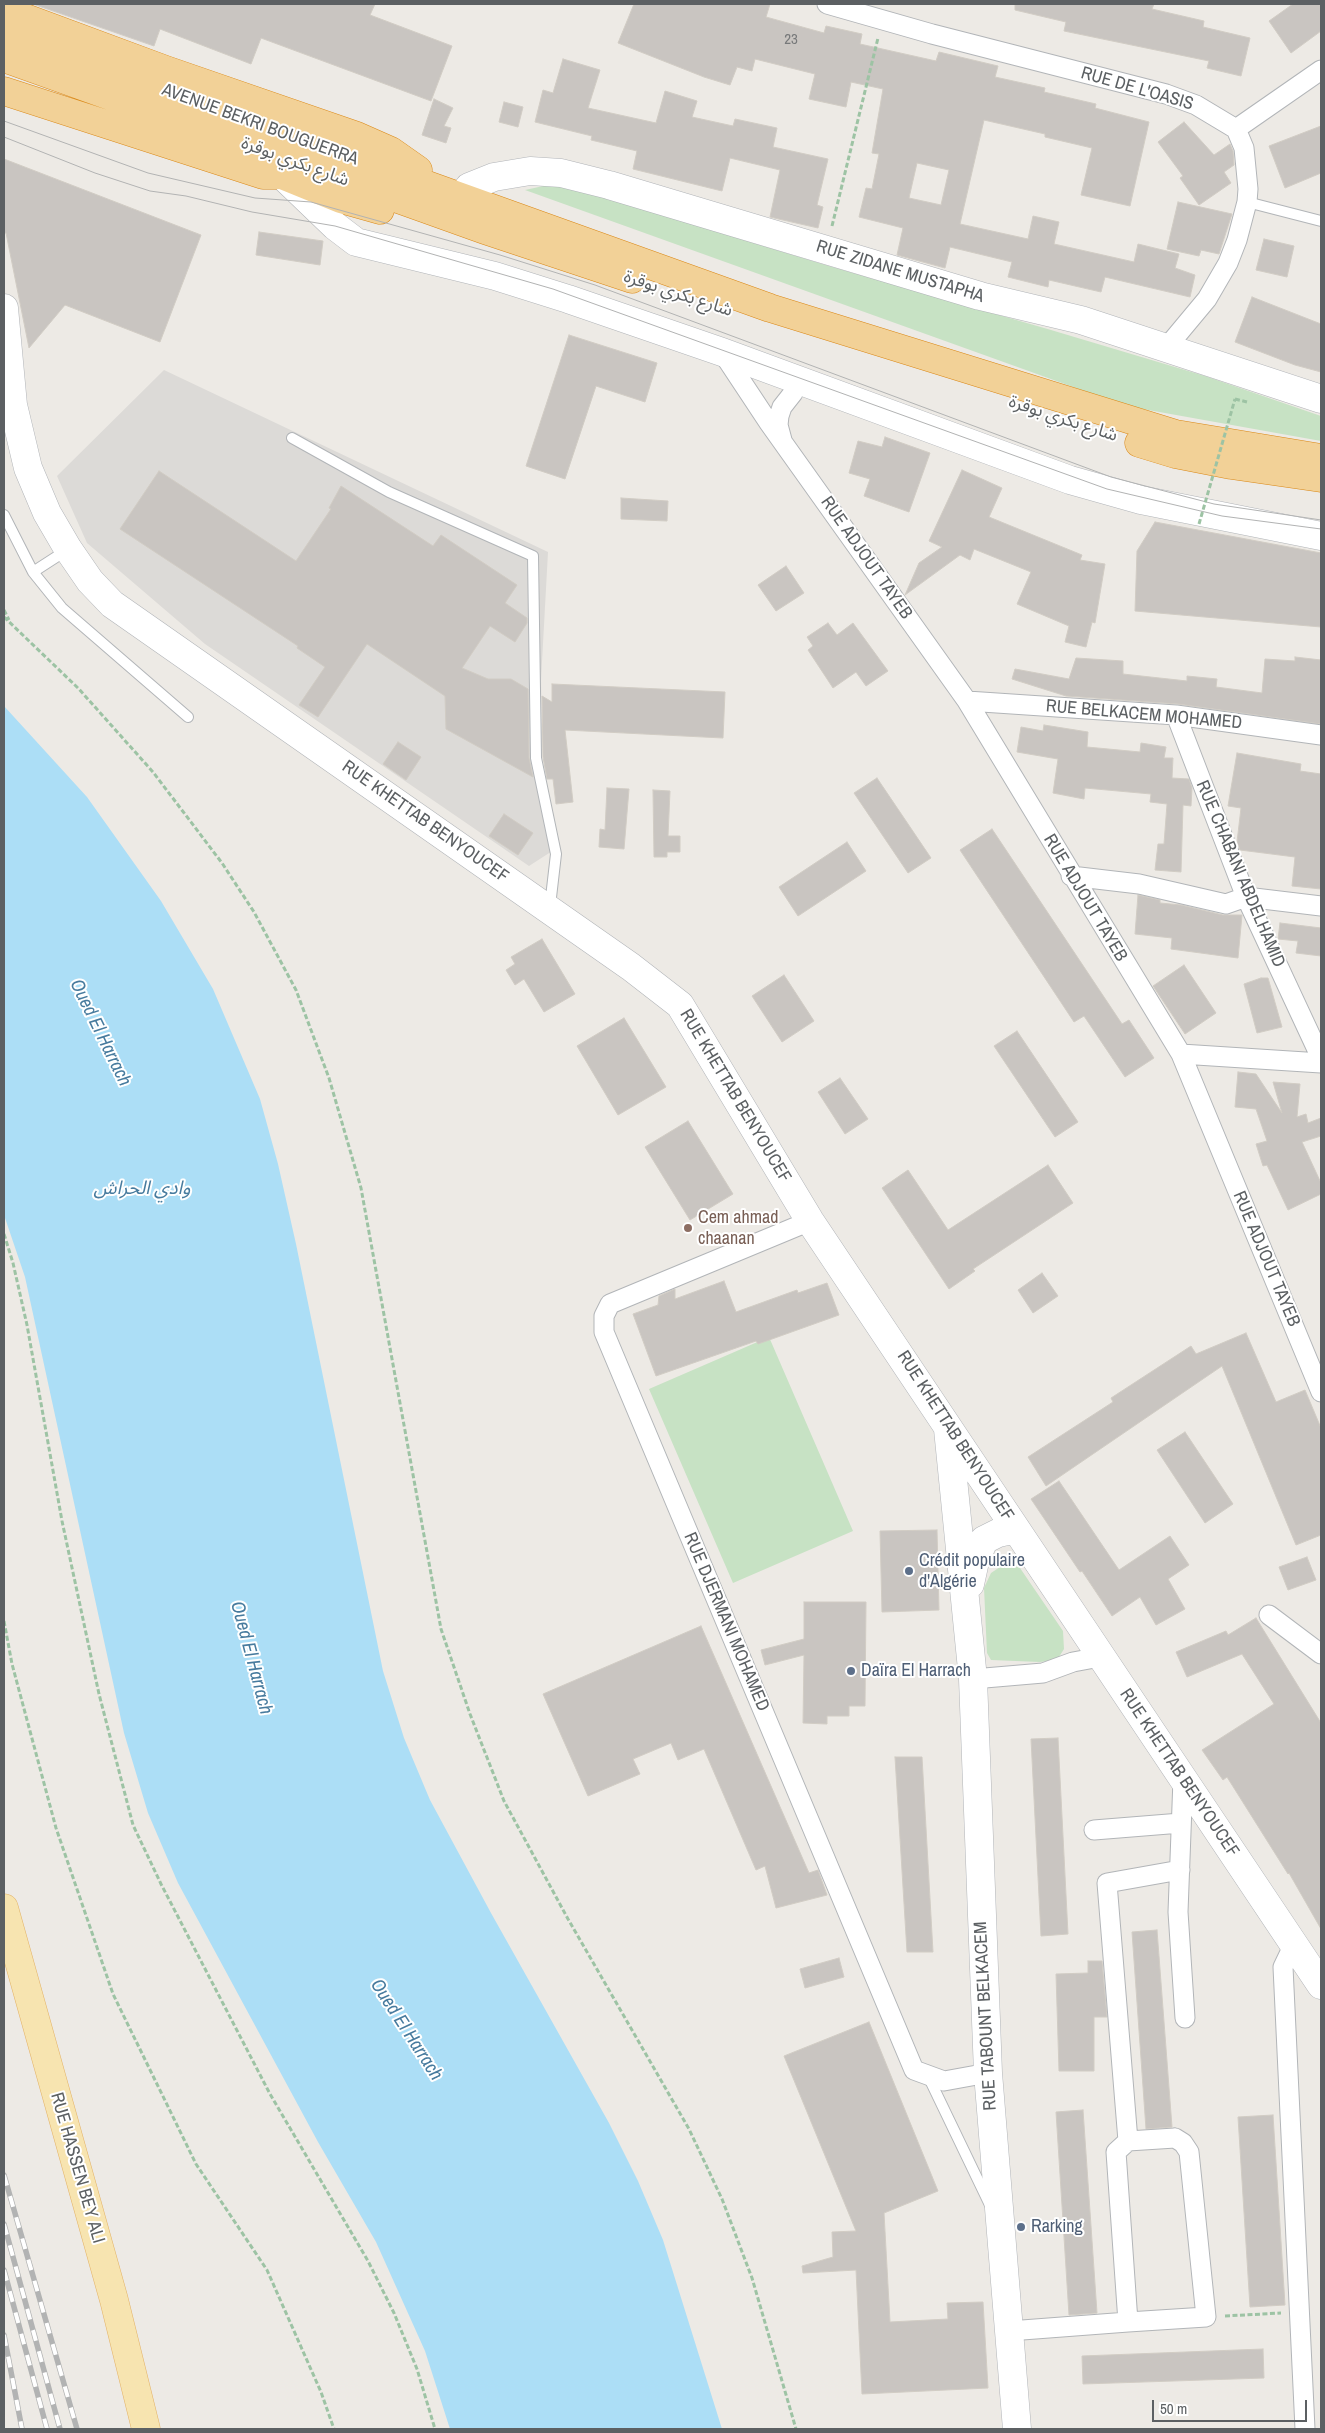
<!DOCTYPE html>
<meta charset="utf-8">
<style>
body{margin:0}
#map{position:relative;width:1325px;height:2433px;overflow:hidden;background:#edeae5;font-family:"Archivo Narrow",sans-serif}
canvas{display:block}
.frame{position:absolute;inset:0;border:5px solid #5c6063;pointer-events:none}
.scale{position:absolute;left:1152px;top:2400px;width:155px;height:22px;box-sizing:border-box;border:2px solid #5c6063;border-top:0;padding-left:6px;font-size:15px;line-height:18px;white-space:nowrap;color:#5c6063;-webkit-text-stroke:4px #fff;paint-order:stroke}
</style>
<div id="map">
<canvas width="1325" height="2433"></canvas>
<div class="frame"></div>
<div class="scale">50 m</div>
</div>
<script>
const ctx = document.querySelector('canvas').getContext('2d');
ctx.lineJoin = 'round';
function paint(path, color) {
  ctx.fillStyle = color;
  ctx.fill(path, 'evenodd');
}
function poly(rows) {
  const path = new Path2D();
  for (const r of rows) {
    path.moveTo(r[0], r[1]);
    for (let i = 2; i < r.length; i += 2) path.lineTo(r[i], r[i + 1]);
  }
  return path;
}
function trace(path, color, width, dash) {
  ctx.strokeStyle = color;
  ctx.lineWidth = width;
  ctx.lineCap = dash ? 'butt' : 'round';
  ctx.setLineDash(dash || []);
  ctx.stroke(path);
}
function drawText(font, color, halo, rows, align = 'center') {
  ctx.font = font + ' "Archivo Narrow","Noto Sans Arabic",sans-serif';
  ctx.lineWidth = 4;
  ctx.setLineDash([]);
  ctx.textBaseline = 'middle';
  ctx.strokeStyle = halo;
  ctx.fillStyle = color;
  for (const [text, x, y, turn = 0] of rows) {
    ctx.save();
    ctx.translate(x, y);
    ctx.rotate((+turn || 0) * Math.PI / 180);
    ctx.textAlign = isNaN(turn) ? turn : align;
    if (halo) ctx.strokeText(text, 0, 0);
    ctx.fillText(text, 0, 0);
    ctx.restore();
  }
}
paint(poly([
 [164,370,548,552,541,680,542,764,560,846,529,866,205,644,87,543,57,476]
]), '#dcdad7');
paint(poly([
 [557,183,829,266,1051,330,1205,376,1321,416,1321,441,1126,406,525,190],
 [769,1337,853,1531,733,1583,649,1389],
 [1006,1563,1020,1568,1063,1631,1064,1649,1057,1660,1040,1662,991,1660,987,1653,984,1588,991,1573]
]), '#c7e2c4');
paint(poly([
 [4,706,87,797,161,901,213,989,260,1099,278,1164,296,1244,383,1671,404,1738,430,1800,491,1913,609,2123,638,2181,663,2240,722,2429,450,2429,425,2351,376,2242,318,2142,178,1883,148,1813,124,1733,25,1277,4,1215]
]), '#acdef6');
const building = poly([
 [33,4,375,4,370,15,452,46,431,101,261,38,251,64,160,29,154,46,33,4],
 [634,4,770,4,766,17,824,33,826,26,862,34,860,44,936,61,939,52,998,66,995,77,1045,88,1044,92,1096,104,1095,108,1149,122,1130,206,1081,195,1092,148,1045,137,1045,134,984,120,960,224,1028,239,1033,216,1059,222,1054,244,1134,262,1138,244,1179,254,1175,268,1195,275,1190,297,1105,277,1101,292,1049,280,1048,287,1008,277,1012,262,950,247,945,268,897,255,903,228,859,217,866,188,872,189,879,154,872,153,883,89,851,82,846,107,809,99,815,74,755,59,752,71,737,67,730,85,704,77,618,43,634,4],
 [917,163,949,170,941,205,909,198,917,163],
 [1015,4,1154,4,1152,9,1204,21,1203,27,1250,38,1241,76,1207,68,1209,61,1064,31,1066,22,1015,10,1015,4],
 [1293,4,1321,4,1321,31,1291,53,1269,21,1293,4],
 [563,59,600,70,588,108,656,123,665,91,697,101,692,117,733,126,735,119,777,128,773,147,828,159,817,205,823,207,818,228,770,217,780,170,730,158,722,191,633,169,637,151,591,140,592,136,535,122,543,90,553,93,563,59],
 [434,99,453,108,444,126,451,128,446,143,422,135,434,99],
 [504,102,523,107,518,127,499,122,504,102],
 [1184,122,1214,155,1230,144,1233,151,1234,165,1224,172,1231,183,1199,205,1180,178,1183,176,1158,142,1184,122],
 [1321,126,1321,173,1285,188,1269,146,1321,126],
 [4,159,201,235,160,342,65,305,29,348,6,233,4,233,4,159],
 [1178,202,1232,214,1219,254,1201,250,1199,256,1167,249,1178,202],
 [259,232,323,241,320,265,256,255,259,232],
 [1264,239,1294,246,1287,277,1256,270,1264,239],
 [1252,297,1321,324,1321,372,1295,365,1235,342,1252,297],
 [569,335,657,363,645,402,596,386,565,479,526,466,569,335],
 [885,437,930,453,909,512,864,496,870,479,849,473,858,441,882,447,885,437],
 [962,470,1002,488,989,517,1082,555,1080,560,1105,564,1095,623,1092,622,1086,647,1065,642,1069,626,1017,604,1031,572,974,549,970,560,960,555,905,595,919,563,942,547,929,541,962,470],
 [159,471,296,561,331,509,329,508,341,486,433,546,441,535,517,585,505,603,527,618,527,623,515,642,490,626,462,668,488,679,511,679,528,689,529,758,533,777,446,729,445,696,367,644,318,717,299,705,325,667,297,648,298,646,120,529,159,471],
 [621,498,668,501,667,521,621,519,621,498],
 [1155,522,1321,553,1321,627,1135,611,1137,551,1155,522],
 [786,566,804,593,776,611,758,585,786,566],
 [828,623,837,635,853,623,888,671,866,686,856,672,833,688,808,650,813,646,807,637,828,623],
 [1295,657,1321,660,1321,724,1178,704,1066,696,1012,679,1015,669,1069,679,1076,658,1123,661,1123,674,1187,681,1187,676,1217,679,1216,687,1262,693,1265,659,1295,661,1295,657],
 [552,684,725,692,723,738,565,730,573,802,556,804,553,779,547,779,543,757,542,696,552,702,552,684],
 [1044,725,1088,732,1087,747,1140,752,1141,743,1166,747,1164,758,1173,758,1172,778,1189,779,1192,788,1191,806,1183,805,1181,872,1155,870,1158,844,1164,844,1167,804,1150,802,1151,794,1085,788,1084,799,1053,793,1058,759,1017,752,1021,727,1043,731,1044,725],
 [398,742,421,757,406,780,383,764,398,742],
 [1237,753,1301,764,1300,771,1321,774,1321,889,1292,886,1295,857,1240,850,1237,842,1241,808,1228,806,1237,753],
 [877,778,931,858,908,873,854,793,877,778],
 [607,788,629,789,624,849,599,847,600,829,605,830,607,788],
 [653,790,670,791,668,836,680,836,680,852,667,852,667,857,654,857,653,790],
 [504,814,533,833,518,855,489,836,504,814],
 [992,829,1122,1024,1129,1020,1154,1058,1125,1077,1084,1016,1074,1022,960,850,992,829],
 [847,842,866,871,798,916,779,887,847,842],
 [1138,895,1160,900,1160,903,1181,905,1223,915,1242,915,1238,958,1171,949,1172,938,1135,934,1138,895],
 [1280,923,1321,928,1321,956,1296,953,1298,941,1278,939,1280,923],
 [542,939,575,994,544,1012,524,979,515,985,506,970,515,964,511,957,542,939],
 [1184,965,1216,1013,1185,1034,1153,986,1184,965],
 [784,975,814,1021,782,1042,752,996,784,975],
 [1261,978,1268,978,1282,1027,1257,1033,1244,984,1261,978],
 [624,1018,666,1087,618,1115,577,1046,624,1018],
 [1017,1031,1078,1122,1055,1137,994,1046,1017,1031],
 [1238,1072,1256,1074,1282,1113,1273,1082,1300,1084,1297,1117,1306,1114,1308,1123,1321,1118,1321,1136,1302,1142,1321,1183,1321,1194,1288,1210,1267,1165,1263,1166,1256,1144,1267,1141,1256,1109,1235,1107,1238,1072],
 [840,1078,868,1119,845,1134,818,1092,840,1078],
 [688,1121,733,1194,690,1220,645,1147,688,1121],
 [1048,1165,1073,1203,973,1269,975,1271,949,1289,882,1188,908,1170,948,1230,1048,1165],
 [1042,1273,1058,1296,1033,1313,1018,1290,1042,1273],
 [724,1281,736,1312,797,1290,798,1293,827,1283,839,1315,758,1344,756,1341,656,1376,633,1314,658,1305,659,1296,675,1289,675,1299,724,1281],
 [1246,1333,1276,1402,1305,1390,1321,1428,1321,1535,1296,1545,1222,1366,1046,1486,1028,1457,1113,1402,1111,1398,1191,1346,1196,1354,1246,1333],
 [1185,1432,1233,1504,1205,1523,1157,1450,1185,1432],
 [1059,1481,1119,1570,1170,1536,1189,1565,1168,1579,1185,1609,1156,1625,1140,1597,1112,1616,1082,1571,1080,1572,1031,1499,1059,1481],
 [937,1530,939,1610,882,1612,880,1531,937,1530],
 [1307,1557,1316,1580,1288,1590,1279,1567,1307,1557],
 [804,1602,866,1602,865,1706,849,1706,849,1716,827,1716,827,1724,803,1723,804,1655,765,1665,761,1650,804,1639,804,1602],
 [1256,1618,1321,1723,1321,1929,1289,1873,1288,1874,1227,1777,1223,1780,1202,1750,1274,1704,1242,1654,1187,1677,1176,1652,1226,1631,1228,1635,1256,1618],
 [701,1626,809,1873,818,1870,827,1895,776,1908,765,1866,756,1870,704,1749,678,1760,671,1743,633,1759,640,1774,588,1796,543,1694,701,1626],
 [1058,1738,1068,1934,1041,1936,1031,1739,1058,1738],
 [895,1757,922,1757,933,1952,907,1952,895,1757],
 [1157,1930,1172,2127,1146,2129,1132,1932,1157,1930],
 [839,1958,844,1977,805,1988,800,1969,839,1958],
 [1088,1961,1102,1961,1107,2017,1094,2017,1094,2071,1059,2071,1056,1974,1088,1973,1088,1961],
 [869,2022,938,2191,884,2213,890,2322,948,2319,947,2303,983,2302,988,2388,862,2394,856,2270,803,2273,802,2266,833,2257,832,2232,856,2231,784,2056,869,2022],
 [1083,2110,1097,2313,1069,2315,1056,2112,1083,2110],
 [1273,2115,1285,2305,1250,2307,1238,2117,1273,2115],
 [1263,2349,1264,2378,1083,2384,1082,2356,1263,2349]
]);
paint(building, '#c9c5c1');
trace(building, '#d1ccc4', 1);
const lane = poly([
 [1247,202,1321,221],
 [292,438,389,492,533,556,536,758,556,854,550,906],
 [4,515,33,572,62,608,188,717],
 [33,572,67,550],
 [928,2076,990,2205]
]);
const street = poly([
 [827,4,932,34,1166,94,1196,105,1236,129,1244,148,1248,189,1247,202,1237,240,1228,263,1207,299,1167,347],
 [1236,129,1321,70],
 [722,352,769,423,967,701,1181,1054,1321,1392],
 [782,440,778,425,779,416,782,407,793,393,796,380],
 [967,701,1176,715,1321,735],
 [1176,715,1246,897,1321,1058],
 [1071,876,1139,884,1226,904,1246,897,1321,906],
 [1181,1054,1321,1063],
 [810,1221,610,1304,604,1316,604,1332,914,2070,944,2081,988,2073],
 [1269,1615,1321,1654],
 [973,1679,1043,1673,1073,1662,1100,1657],
 [1183,1779,1178,1912,1185,2018],
 [1094,1830,1181,1823],
 [1294,1944,1283,1967,1305,2429],
 [1175,2138,1183,2143,1189,2152,1206,2317,1128,2322,1116,2152,1128,2141,1175,2138],
 [1128,2141,1107,1883,1180,1870],
 [1009,2331,1128,2322]
]);
const secondary = poly([
 [285,178,335,226,356,242,495,276,568,299,722,352,1070,480,1141,500,1321,536],
 [462,197,469,187,494,177,530,171,561,173,609,185,980,296,1081,320,1321,399],
 [4,308,13,405,28,468,47,513,68,549,90,581,112,604,631,967,680,1005,810,1221,1321,1985],
 [948,1429,973,1679,988,2073,1017,2429],
 [970,1584,975,1561,984,1540,998,1533,1016,1529]
]);
const primary = poly([
 [4,1908,114,2300,146,2429]
]);
const highway = poly([
 [4,10,166,70,357,136,391,151,418,170],
 [4,35,48,49,770,308,1176,434,1321,458],
 [4,58,485,230,632,279],
 [4,91,263,175,282,175,341,199,380,210],
 [1139,443,1175,454,1231,465,1321,478]
]);
trace(lane, '#b2b5b8', 12);
trace(street, '#b2b5b8', 21);
trace(secondary, '#b1b4b8', 29);
trace(primary, '#e3b368', 29);
trace(highway, '#da8817', 29);
trace(poly([
 [832,226,878,38],
 [1235,399,1247,402],
 [4,610,9,620],
 [4,617,78,688,153,772,222,863,254,912,296,990,329,1078,361,1188,441,1629,470,1714,504,1801,568,1919,689,2129,722,2199,752,2278,796,2429],
 [4,1234,13,1263,27,1325,62,1521,99,1694,133,1825,161,1884,270,2094,368,2261,394,2313,417,2369,435,2429],
 [4,1621,12,1664,56,1828,113,1994,196,2164,267,2270,321,2392,334,2429],
 [1225,2316,1281,2313]
]), '#9dc3a4', 3, [5, 2.5]);
trace(lane, '#fff', 10);
trace(street, '#fff', 19);
trace(secondary, '#fff', 28);
trace(primary, '#f7e4b0', 28);
trace(highway, '#f2d197', 28);
trace(poly([
 [4,121,148,173,255,198,311,202,500,255,595,285,1111,477,1214,504,1321,520],
 [4,137,95,173,150,191,186,196,252,212,335,226,553,289,1107,489,1222,516,1321,529]
]), '#b2b3b3', 1);
const rail = poly([
 [4,2175,77,2429],
 [4,2224,60,2429],
 [4,2270,47,2429],
 [4,2335,22,2429]
]);
trace(rail, '#b2b3b3', 5.5);
trace(rail, '#fff', 4, [11]);
trace(poly([
 [1199,524,1235,399]
]), '#9dc3a4', 3, [5, 2.5]);
for (const [x, y, r, color] of [
 [688,1228,5,"#8d6e63"],
 [909,1571,5,"#5c6f8a"],
 [851,1671,5,"#5c6f8a"],
 [1021,2227,5,"#5c6f8a"]
]) {
  const dot = new Path2D();
  dot.arc(x, y, r, 0, 2 * Math.PI);
  ctx.fillStyle = color;
  ctx.fill(dot);
  trace(dot, '#fff', 2);
}
drawText('15px', '#77797a', null, [
 ["23",791,40]
]);
drawText('18px', '#5c6063', '#fff', [
 ["RUE DE L'OASIS",1137,89,16],
 ["AVENUE BEKRI BOUGUERRA",260,125,20],
 ["شارع بكري بوقرة",295,162,20],
 ["RUE ZIDANE MUSTAPHA",900,272,17],
 ["شارع بكري بوقرة",678,294,18],
 ["شارع بكري بوقرة",1063,419,18],
 ["RUE ADJOUT TAYEB",866,558,55],
 ["RUE BELKACEM MOHAMED",1144,715,5],
 ["RUE KHETTAB BENYOUCEF",425,822,35],
 ["RUE CHABANI ABDELHAMID",1240,874,67],
 ["RUE ADJOUT TAYEB",1085,898,59],
 ["RUE KHETTAB BENYOUCEF",735,1096,59],
 ["RUE ADJOUT TAYEB",1266,1259,67],
 ["RUE KHETTAB BENYOUCEF",955,1436,57],
 ["RUE DJERMANI MOHAMED",726,1622,67],
 ["RUE KHETTAB BENYOUCEF",1179,1773,56],
 ["RUE TABOUNT BELKACEM",986,2016,-93],
 ["RUE HASSEN BEY ALI",77,2168,74]
]);
drawText('18px', '#785e54', '#fff', [
 ["Cem ahmad",698,1218],
 ["chaanan",698,1239]
], 'left');
drawText('18px', '#4e5e75', '#fff', [
 ["Crédit populaire",919,1561],
 ["d'Algérie",919,1582],
 ["Daïra El Harrach",861,1671],
 ["Rarking",1031,2227]
], 'left');
drawText('italic 19px', '#477b9e', '#fff', [
 ["Oued El Harrach",100,1033,64],
 ["وادي الحراش",142,1189],
 ["Oued El Harrach",251,1658,75],
 ["Oued El Harrach",406,2030,57]
]);
</script>
